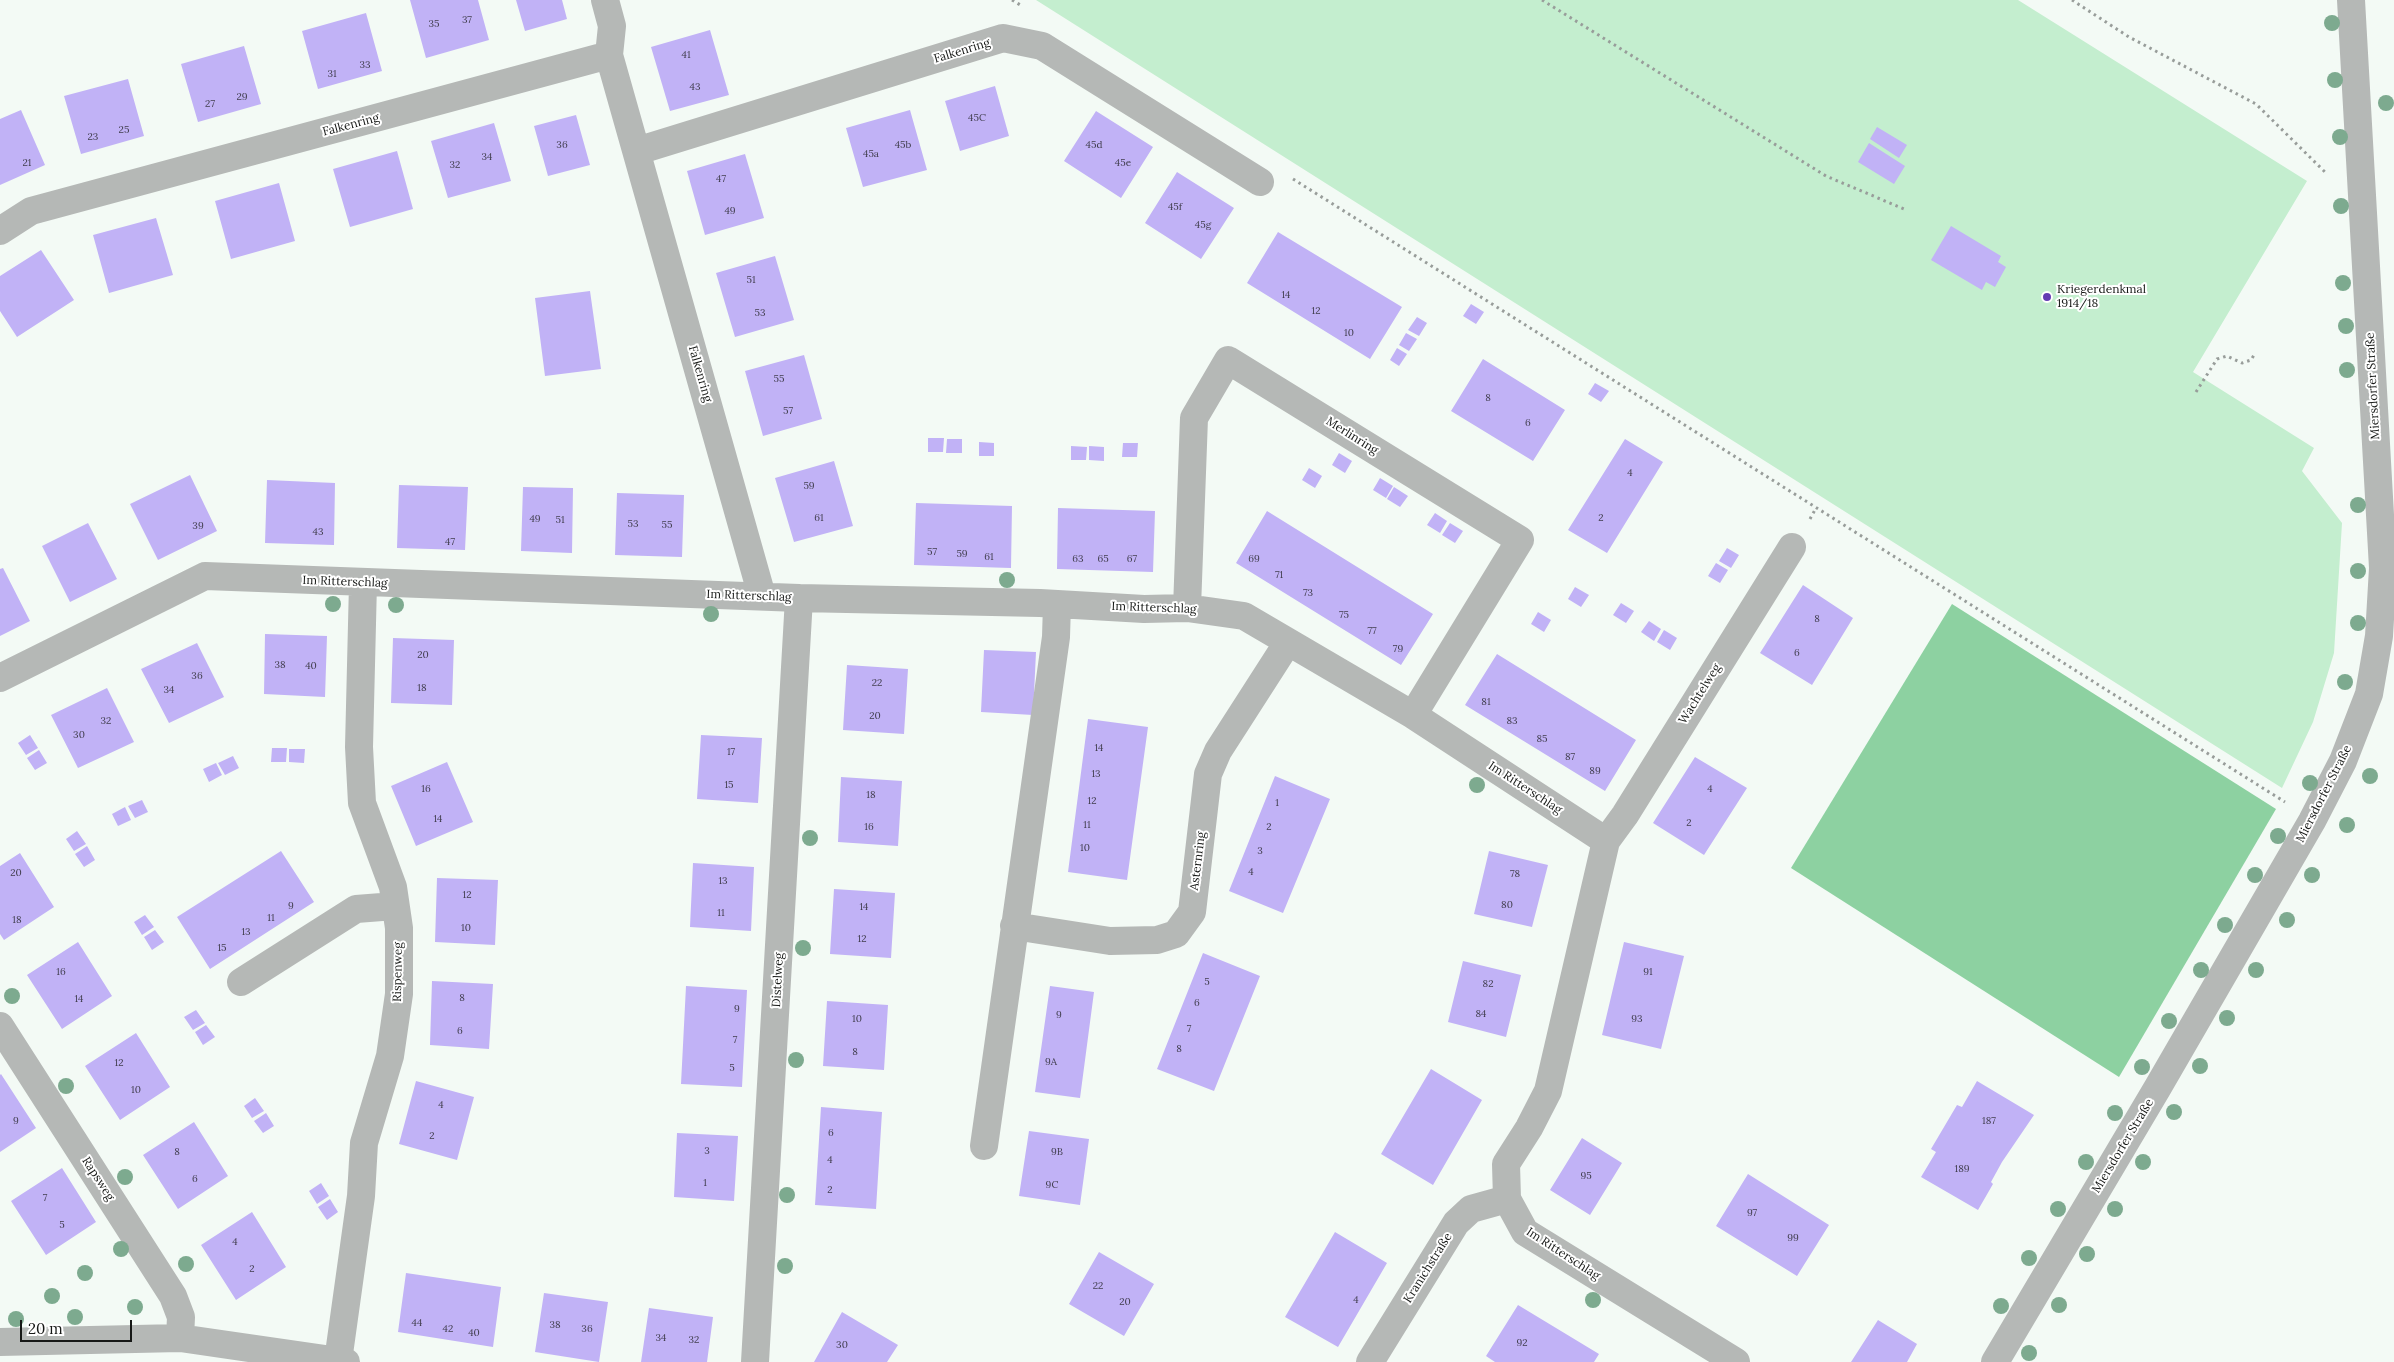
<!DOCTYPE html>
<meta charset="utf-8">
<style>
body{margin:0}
#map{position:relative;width:2394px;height:1362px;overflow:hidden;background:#f3faf5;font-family:Lora,serif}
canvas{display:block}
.scale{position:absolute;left:20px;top:1320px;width:112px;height:22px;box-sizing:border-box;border:2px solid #161816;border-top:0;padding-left:6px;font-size:15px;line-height:18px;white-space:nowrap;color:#161816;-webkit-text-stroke:4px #fff;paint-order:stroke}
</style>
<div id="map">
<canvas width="2394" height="1362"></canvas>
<div class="scale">20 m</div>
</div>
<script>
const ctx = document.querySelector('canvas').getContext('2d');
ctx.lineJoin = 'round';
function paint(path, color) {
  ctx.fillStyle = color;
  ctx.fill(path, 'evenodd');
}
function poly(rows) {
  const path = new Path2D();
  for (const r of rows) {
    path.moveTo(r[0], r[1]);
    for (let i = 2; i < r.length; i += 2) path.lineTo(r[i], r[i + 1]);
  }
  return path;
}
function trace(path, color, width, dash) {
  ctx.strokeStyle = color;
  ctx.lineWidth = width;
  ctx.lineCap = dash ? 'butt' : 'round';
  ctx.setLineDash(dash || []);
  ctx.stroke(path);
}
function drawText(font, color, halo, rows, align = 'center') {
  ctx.font = font + ' Lora,serif';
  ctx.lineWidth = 4;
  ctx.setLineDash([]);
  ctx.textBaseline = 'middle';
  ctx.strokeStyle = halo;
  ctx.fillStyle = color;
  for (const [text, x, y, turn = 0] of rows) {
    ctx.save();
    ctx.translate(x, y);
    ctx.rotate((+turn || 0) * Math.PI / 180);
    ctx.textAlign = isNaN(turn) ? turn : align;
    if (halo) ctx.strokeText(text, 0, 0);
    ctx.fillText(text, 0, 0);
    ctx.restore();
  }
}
paint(poly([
 [1036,0,2018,0,2307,181,2193,372,2314,448,2302,471,2342,523,2334,653,2313,722,2282,788]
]), '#c4eecf');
paint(poly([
 [1952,604,2276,809,2119,1077,1791,868]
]), '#8dd1a1');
paint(poly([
 [410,0,478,0,489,40,426,58],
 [516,0,562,0,567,19,525,31],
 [366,13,382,71,318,89,302,31],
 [710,30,729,95,670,111,651,47],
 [244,46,261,104,198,122,181,64],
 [128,79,144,136,81,154,64,96],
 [995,86,1009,136,960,151,945,101],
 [21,110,45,165,0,185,0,119],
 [910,110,927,170,863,187,846,128],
 [1096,111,1153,147,1121,198,1064,161],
 [576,115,590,165,548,176,534,126],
 [494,123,511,181,448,198,431,141],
 [1877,127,1907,145,1899,158,1870,139],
 [1869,143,1905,166,1894,184,1858,162],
 [397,151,413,209,350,227,333,169],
 [745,154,764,218,705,235,687,171],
 [1177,172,1234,208,1201,259,1145,223],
 [279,183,295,241,231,259,215,201],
 [156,218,173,275,109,293,93,235],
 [1951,226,2001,256,1998,262,2006,267,1995,287,1986,282,1982,290,1931,260],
 [1278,232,1402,307,1370,359,1247,283],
 [41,250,74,300,17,337,0,311,0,276],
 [775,256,794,320,735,337,716,273],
 [590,291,601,369,545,376,535,298],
 [1471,304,1484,312,1476,324,1463,316],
 [1417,317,1427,323,1419,336,1408,330],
 [1406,333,1417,339,1409,351,1399,345],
 [1397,348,1407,354,1399,366,1390,360],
 [804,355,822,419,763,436,745,371],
 [1483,359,1565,410,1533,461,1451,411],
 [1595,383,1609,391,1601,402,1588,394],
 [928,438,944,438,943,452,928,452],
 [947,439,962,439,962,453,946,453],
 [1625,439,1663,462,1607,553,1568,530],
 [979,442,994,443,994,456,979,456],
 [1123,443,1138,443,1137,457,1122,457],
 [1071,446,1087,447,1086,460,1071,460],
 [1089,446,1104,447,1104,461,1089,460],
 [1339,453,1352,461,1345,473,1332,465],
 [834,461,853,526,794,542,775,478],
 [1309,468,1322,476,1315,488,1302,480],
 [190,475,217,531,158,560,130,504],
 [1380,478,1393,486,1386,498,1373,490],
 [267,480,335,483,334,545,265,543],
 [399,485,468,487,465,550,397,548],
 [523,487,573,488,572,553,521,551],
 [1394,487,1408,496,1400,507,1387,499],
 [617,493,684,495,682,557,615,555],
 [916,503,1012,506,1011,568,914,565],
 [1058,508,1155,511,1153,572,1057,569],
 [1267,511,1433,614,1401,665,1236,563],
 [1435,513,1447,521,1440,533,1427,525],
 [88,523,117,579,70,602,42,546],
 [1450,523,1463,531,1455,543,1442,535],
 [1727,548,1739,555,1731,568,1719,561],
 [1716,563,1728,570,1720,583,1708,576],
 [3,568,30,621,0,636,0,569],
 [1803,585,1853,618,1812,685,1760,653],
 [1575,587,1589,595,1581,607,1568,599],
 [1621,603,1634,611,1626,623,1613,615],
 [1538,612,1551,620,1544,632,1531,624],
 [1649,621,1661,629,1654,641,1641,632],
 [1664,630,1677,638,1670,650,1657,642],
 [265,634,327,636,325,697,264,694],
 [393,638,454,640,452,705,391,703],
 [197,643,224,697,169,723,141,669],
 [984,650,1036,652,1033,715,981,712],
 [1497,654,1636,740,1605,791,1465,705],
 [847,665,908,669,904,734,843,730],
 [107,688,134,742,78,768,51,715],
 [1088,719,1148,727,1127,880,1068,872],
 [30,735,38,748,26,755,18,743],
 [701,735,762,738,758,803,697,799],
 [272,748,287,748,286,762,271,762],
 [289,749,305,749,304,763,289,762],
 [39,750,47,763,35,770,27,758],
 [233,756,239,768,225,775,218,763],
 [1695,757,1747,788,1704,855,1653,823],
 [447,762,473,822,416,846,391,786],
 [216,763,222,775,209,782,203,769],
 [1275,776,1330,799,1283,913,1229,891],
 [841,777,902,781,898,846,838,842],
 [142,800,148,812,135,818,128,806],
 [125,807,131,820,118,826,112,814],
 [77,831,86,844,74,851,66,839],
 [87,846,95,860,84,867,75,854],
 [281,851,314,902,210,969,177,917],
 [1489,851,1548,865,1532,927,1474,914],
 [20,853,54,907,4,940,0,934,0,866],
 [693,863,754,867,751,931,690,927],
 [437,878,498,880,495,945,435,942],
 [834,889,895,893,891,958,830,954],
 [145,915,154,927,142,935,134,922],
 [155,930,164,942,152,950,144,937],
 [78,942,112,996,62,1029,27,975],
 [1624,942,1684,956,1661,1049,1602,1035],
 [1203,953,1260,976,1214,1091,1157,1069],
 [1463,961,1521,975,1506,1037,1448,1022],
 [432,981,493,984,489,1049,430,1045],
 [686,986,747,990,742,1087,681,1084],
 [1050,986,1094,992,1080,1098,1035,1092],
 [827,1001,888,1005,884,1070,823,1066],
 [196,1010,205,1023,193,1030,184,1017],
 [206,1025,215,1037,203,1045,195,1032],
 [136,1033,170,1087,120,1120,85,1066],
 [1431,1069,1482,1100,1433,1185,1381,1154],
 [1,1074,36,1128,0,1152,0,1075],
 [416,1081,474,1097,457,1160,399,1144],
 [1977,1081,2034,1115,2002,1162,1991,1182,1993,1184,1978,1210,1921,1177,1936,1152,1931,1149,1957,1105,1962,1107],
 [255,1098,264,1111,252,1118,244,1106],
 [821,1107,882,1112,876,1209,815,1205],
 [266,1113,274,1126,263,1133,254,1121],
 [194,1122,228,1176,178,1209,143,1155],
 [1029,1131,1089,1139,1080,1205,1019,1196],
 [677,1133,738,1136,734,1201,674,1197],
 [1582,1138,1622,1163,1590,1215,1550,1190],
 [62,1168,96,1222,46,1255,11,1201],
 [1748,1174,1829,1225,1797,1276,1716,1226],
 [321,1183,329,1196,317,1204,309,1191],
 [330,1199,338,1212,327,1220,318,1207],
 [252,1212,286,1267,236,1300,201,1245],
 [1335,1232,1387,1263,1338,1347,1285,1317],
 [1099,1252,1154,1284,1124,1336,1069,1304],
 [406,1273,501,1287,493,1347,398,1332],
 [544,1293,608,1302,599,1362,535,1352],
 [1518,1305,1599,1354,1594,1362,1495,1362,1486,1356],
 [649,1308,713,1317,707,1362,641,1362],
 [842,1312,898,1345,887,1362,814,1362],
 [1878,1320,1917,1344,1907,1362,1851,1362]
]), '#c1b2f6');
trace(poly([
 [1012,0,1022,6],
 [1542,0,1826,176,1904,209],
 [2072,0,2129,37,2256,104,2326,173],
 [1293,179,2285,802],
 [2196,392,2217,359,2227,356,2242,363,2251,360,2254,355],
 [1810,519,1816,508]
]), '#989d9a', 3, [2.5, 4]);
trace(poly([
 [605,0,612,26,609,55],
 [637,151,1003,38,1042,46,1260,182],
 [0,231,31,211,609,55,762,596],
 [1187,608,1194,418,1228,360,1520,540,1413,715],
 [0,678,205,576,799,598,1040,603,1144,609,1187,608,1244,616,1413,715,1606,841],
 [1014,926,1110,941,1157,940,1176,934,1192,912,1208,774,1218,751,1288,642],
 [241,982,356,909,395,906],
 [0,1026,173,1296,181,1317,180,1338],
 [984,1146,1056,637,1057,604],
 [0,1342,180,1338,346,1362],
 [338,1361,361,1196,364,1143,390,1056,399,994,399,928,393,887,362,803,359,747,363,583],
 [755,1362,799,598],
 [1370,1362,1456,1223,1471,1209,1507,1199],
 [1736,1362,1525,1232,1507,1199,1506,1164,1529,1128,1548,1091,1606,841,1625,815,1792,547],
 [1995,1362,2158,1087,2312,821,2343,761,2369,694,2379,636,2383,568,2351,0]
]), '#b5b8b6', 28);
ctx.fillStyle = '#7daa8f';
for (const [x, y] of [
 [2332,23],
 [2335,80],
 [2386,103],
 [2340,137],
 [2341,206],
 [2343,283],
 [2346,326],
 [2347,370],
 [2358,505],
 [2358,571],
 [1007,580],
 [333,604],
 [396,605],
 [711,614],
 [2358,623],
 [2345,682],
 [2370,776],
 [2310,783],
 [1477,785],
 [2347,825],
 [2278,836],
 [810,838],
 [2255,875],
 [2312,875],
 [2287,920],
 [2225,925],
 [803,948],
 [2201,970],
 [2256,970],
 [12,996],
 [2227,1018],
 [2169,1021],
 [796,1060],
 [2200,1066],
 [2142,1067],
 [66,1086],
 [2174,1112],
 [2115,1113],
 [2086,1162],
 [2143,1162],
 [125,1177],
 [787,1195],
 [2058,1209],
 [2115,1209],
 [121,1249],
 [2087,1254],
 [2029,1258],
 [186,1264],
 [785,1266],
 [85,1273],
 [52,1296],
 [1593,1300],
 [2059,1305],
 [2001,1306],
 [135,1307],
 [75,1317],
 [16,1319],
 [2029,1353]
]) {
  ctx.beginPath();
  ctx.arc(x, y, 8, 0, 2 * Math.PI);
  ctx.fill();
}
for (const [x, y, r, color] of [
 [2047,297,5,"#643bb3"]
]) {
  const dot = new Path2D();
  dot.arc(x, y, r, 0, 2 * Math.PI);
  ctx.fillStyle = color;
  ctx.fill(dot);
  trace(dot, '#fff', 2);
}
drawText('10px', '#413e4e', null, [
 ["37",467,20],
 ["35",434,24],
 ["41",686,55],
 ["33",365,65],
 ["31",332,74],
 ["43",695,87],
 ["29",242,97],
 ["27",210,104],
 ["45C",977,118],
 ["25",124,130],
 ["23",93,137],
 ["36",562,145],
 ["45b",903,145],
 ["45d",1094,145],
 ["45a",871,154],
 ["34",487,157],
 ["21",27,163],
 ["45e",1123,163],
 ["32",455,165],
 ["47",721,179],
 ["45f",1175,207],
 ["49",730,211],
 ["45g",1203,225],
 ["51",751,280],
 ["14",1286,295],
 ["12",1316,311],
 ["53",760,313],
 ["10",1349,333],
 ["55",779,379],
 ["8",1488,398],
 ["57",788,411],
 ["6",1528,423],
 ["4",1630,473],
 ["59",809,486],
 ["61",819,518],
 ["2",1601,518],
 ["49",535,519],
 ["51",560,520],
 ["53",633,524],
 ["55",667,525],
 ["39",198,526],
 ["43",318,532],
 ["47",450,542],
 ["57",932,552],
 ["59",962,554],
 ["61",989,557],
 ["63",1078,559],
 ["65",1103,559],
 ["67",1132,559],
 ["69",1254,559],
 ["71",1279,575],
 ["73",1308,593],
 ["75",1344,615],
 ["8",1817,619],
 ["77",1372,631],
 ["79",1398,649],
 ["6",1797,653],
 ["20",423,655],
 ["38",280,665],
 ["40",311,666],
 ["36",197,676],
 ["22",877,683],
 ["18",422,688],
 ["34",169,690],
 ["81",1486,702],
 ["20",875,716],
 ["32",106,721],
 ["83",1512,721],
 ["30",79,735],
 ["85",1542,739],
 ["14",1099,748],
 ["17",731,752],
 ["87",1570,757],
 ["89",1595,771],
 ["13",1096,774],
 ["15",729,785],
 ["16",426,789],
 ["4",1710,789],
 ["18",871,795],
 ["12",1092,801],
 ["1",1277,803],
 ["14",438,819],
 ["2",1689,823],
 ["11",1087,825],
 ["16",869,827],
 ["2",1269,827],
 ["10",1085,848],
 ["3",1260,851],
 ["4",1251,872],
 ["20",16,873],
 ["78",1515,874],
 ["13",723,881],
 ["12",467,895],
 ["80",1507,905],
 ["9",291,906],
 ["14",864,907],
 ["11",721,913],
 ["11",271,918],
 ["18",17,920],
 ["10",466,928],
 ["13",246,932],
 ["12",862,939],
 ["15",222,948],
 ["16",61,972],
 ["91",1648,972],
 ["5",1207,982],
 ["82",1488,984],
 ["8",462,998],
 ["14",79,999],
 ["6",1197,1003],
 ["9",737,1009],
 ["84",1481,1014],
 ["9",1059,1015],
 ["10",857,1019],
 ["93",1637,1019],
 ["7",1189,1029],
 ["6",460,1031],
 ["7",735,1040],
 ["8",1179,1049],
 ["8",855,1052],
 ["9A",1051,1062],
 ["12",119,1063],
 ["5",732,1068],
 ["10",136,1090],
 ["4",441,1105],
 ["9",16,1121],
 ["187",1989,1121],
 ["6",831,1133],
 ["2",432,1136],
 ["3",707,1151],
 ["8",177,1152],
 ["9B",1057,1152],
 ["4",830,1160],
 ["189",1962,1169],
 ["95",1586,1176],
 ["6",195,1179],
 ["1",705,1183],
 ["9C",1052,1185],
 ["2",830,1190],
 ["7",45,1198],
 ["97",1752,1213],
 ["5",62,1225],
 ["99",1793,1238],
 ["4",235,1242],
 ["2",252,1269],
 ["22",1098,1286],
 ["4",1356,1300],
 ["20",1125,1302],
 ["44",417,1323],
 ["38",555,1325],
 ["42",448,1329],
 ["36",587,1329],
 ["40",474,1333],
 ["34",661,1338],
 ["32",694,1340],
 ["92",1522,1343],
 ["30",842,1345]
]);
drawText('12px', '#161816', '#fff', [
 ["Falkenring",962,51,-17],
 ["Falkenring",351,125,-15],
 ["Falkenring",700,374,74],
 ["Miersdorfer Straße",2373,386,-93],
 ["Merlinring",1352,436,32],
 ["Im Ritterschlag",345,582,2],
 ["Im Ritterschlag",749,596,2],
 ["Im Ritterschlag",1154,608,2],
 ["Wachtelweg",1700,694,-58],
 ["Im Ritterschlag",1525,788,33],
 ["Miersdorfer Straße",2324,794,-63],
 ["Asternring",1198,861,-83],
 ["Rispenweg",398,972,-89],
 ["Distelweg",778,980,-87],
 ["Miersdorfer Straße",2123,1146,-59],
 ["Rapsweg",98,1179,57],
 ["Im Ritterschlag",1563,1254,33],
 ["Kranichstraße",1428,1268,-58]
]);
drawText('12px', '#161816', '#fff', [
 ["Kriegerdenkmal",2057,290],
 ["1914/18",2057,304]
], 'left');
</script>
